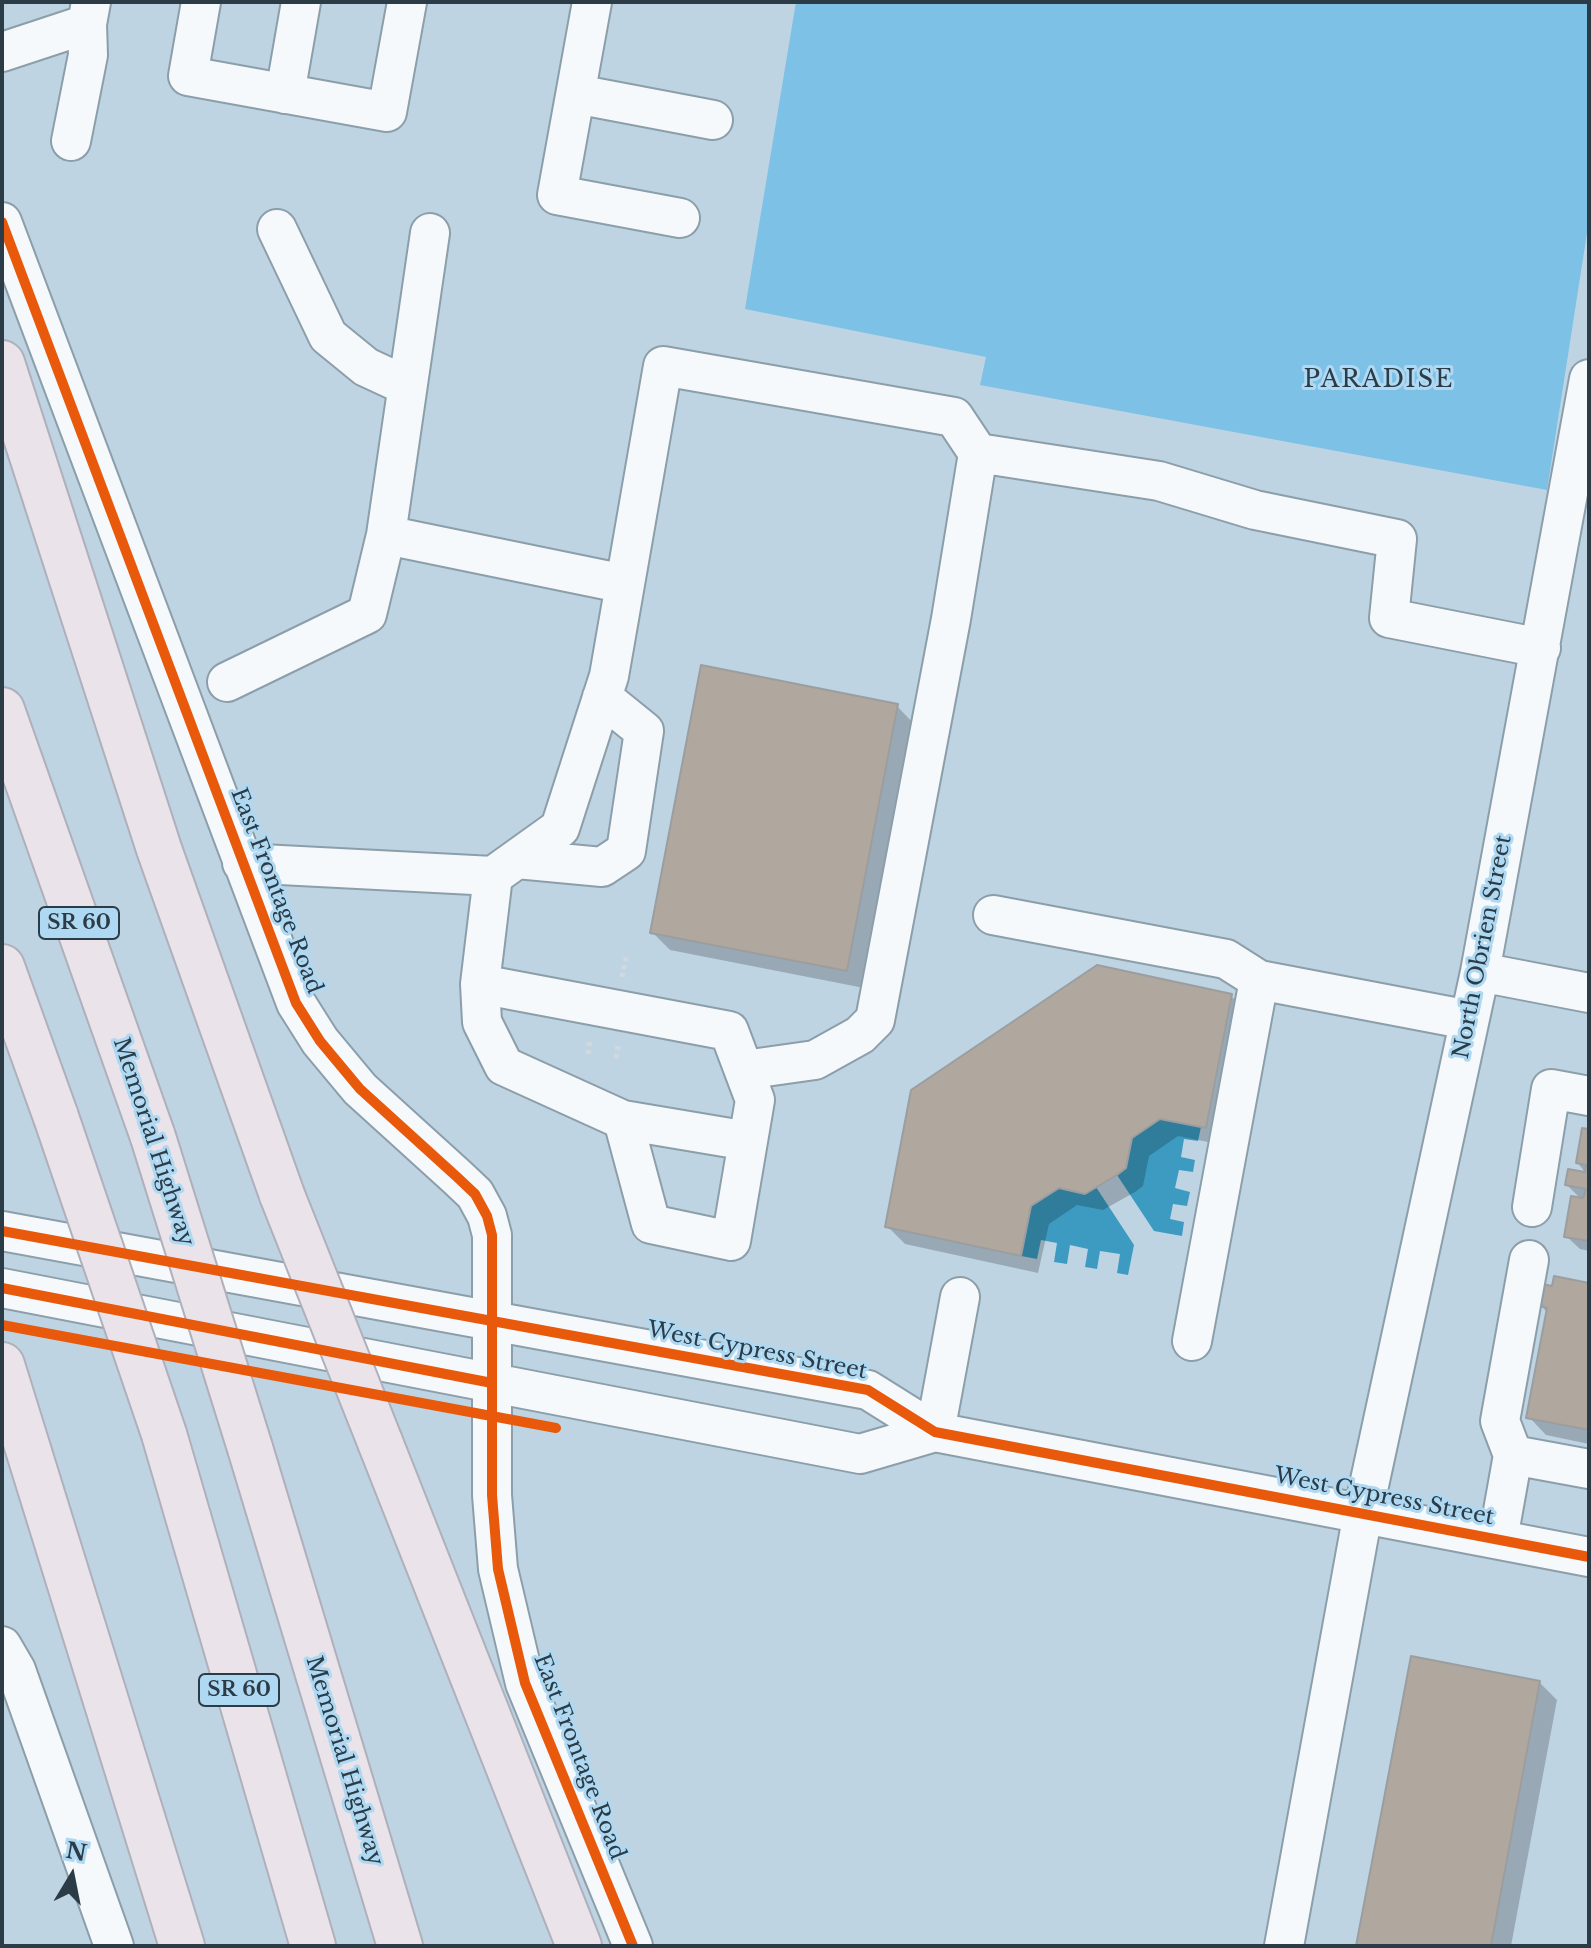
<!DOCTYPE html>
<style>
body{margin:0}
#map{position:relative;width:1591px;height:1948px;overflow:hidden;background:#bed4e3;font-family:"Libre Baskerville",serif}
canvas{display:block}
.frame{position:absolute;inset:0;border:4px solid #2b3c46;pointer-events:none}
.north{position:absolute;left:32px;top:1836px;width:80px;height:80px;-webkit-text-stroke:6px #afd8f2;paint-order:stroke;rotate:10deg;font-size:22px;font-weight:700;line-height:32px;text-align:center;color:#2b3c46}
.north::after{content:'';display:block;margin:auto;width:28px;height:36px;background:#2b3c46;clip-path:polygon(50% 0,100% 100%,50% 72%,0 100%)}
</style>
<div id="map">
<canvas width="1591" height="1948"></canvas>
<div class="frame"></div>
<div class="north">N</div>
</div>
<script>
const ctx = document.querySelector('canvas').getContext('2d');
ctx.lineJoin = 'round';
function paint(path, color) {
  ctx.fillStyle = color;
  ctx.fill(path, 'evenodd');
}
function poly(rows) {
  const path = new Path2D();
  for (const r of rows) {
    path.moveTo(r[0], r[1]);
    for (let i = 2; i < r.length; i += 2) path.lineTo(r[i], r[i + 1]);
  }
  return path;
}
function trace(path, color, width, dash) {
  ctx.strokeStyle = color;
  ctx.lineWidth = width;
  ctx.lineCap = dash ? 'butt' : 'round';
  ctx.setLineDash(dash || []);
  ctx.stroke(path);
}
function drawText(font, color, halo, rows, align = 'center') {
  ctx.font = font + ' "Libre Baskerville",serif';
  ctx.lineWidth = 6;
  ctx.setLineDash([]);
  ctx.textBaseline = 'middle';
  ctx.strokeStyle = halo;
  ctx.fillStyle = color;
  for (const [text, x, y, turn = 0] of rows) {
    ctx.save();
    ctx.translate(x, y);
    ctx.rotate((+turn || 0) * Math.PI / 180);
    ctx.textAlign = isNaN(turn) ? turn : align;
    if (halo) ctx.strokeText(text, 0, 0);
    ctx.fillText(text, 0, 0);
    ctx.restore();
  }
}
paint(poly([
 [796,2,1589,2,1589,220,1547,490,980,385,986,357,745,309]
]), '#7dc1e6');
paint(poly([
 [1160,1119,1201,1127,1198,1141,1184,1139,1181,1157,1195,1160,1193,1172,1179,1170,1175,1188,1190,1192,1187,1206,1173,1204,1170,1219,1184,1222,1182,1236,1154,1231,1117,1175,1126,1168,1132,1138],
 [1096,1187,1134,1245,1128,1275,1117,1273,1120,1254,1100,1251,1097,1269,1085,1267,1088,1249,1070,1245,1067,1264,1054,1262,1057,1243,1041,1240,1037,1259,1021,1256,1031,1206,1059,1188,1085,1194]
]), '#3d9bc2');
paint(poly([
 [897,706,914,724,864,988,670,950,652,932],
 [1231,996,1249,1014,1223,1145,1178,1136,1149,1156,1143,1186,1135,1192,1103,1210,1077,1205,1049,1224,1038,1273,905,1244,887,1226],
 [1589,1131,1589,1251,1580,1249,1566,1236,1582,1200,1567,1185,1586,1174,1578,1163],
 [1589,1285,1589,1444,1546,1435,1529,1417,1548,1313,1540,1305],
 [1539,1682,1557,1700,1511,1946,1359,1946]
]), '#0003');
const building = poly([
 [701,665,898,704,847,971,650,933,701,665],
 [1097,965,1232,994,1206,1128,1160,1119,1132,1138,1126,1168,1117,1175,1085,1194,1059,1188,1031,1206,1021,1256,885,1227,911,1090,1097,965],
 [1582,1128,1589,1129,1589,1241,1564,1237,1571,1196,1583,1198,1586,1189,1565,1185,1568,1169,1585,1172,1586,1165,1576,1163,1582,1128],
 [1554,1276,1589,1283,1589,1430,1526,1418,1547,1308,1538,1305,1543,1284,1552,1286,1554,1276],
 [1411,1656,1540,1681,1491,1946,1356,1946,1411,1656]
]);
paint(building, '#b0a79e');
trace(building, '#9b9ea0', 2);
const minor = poly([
 [201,2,188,76,387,112,407,2],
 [592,2,557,195,680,218],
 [2,52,87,24,91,2],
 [285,94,301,2],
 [576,94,713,120],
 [71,141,88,55,87,24],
 [2,222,296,1003,320,1041,360,1089,457,1177,475,1194,487,1216,492,1235,492,1495,498,1569,525,1683,633,1946],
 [277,229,328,336,366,367,407,386],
 [386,535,430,233],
 [227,682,367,614,386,535,625,584],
 [517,859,602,867,626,851,644,731,602,697],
 [242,863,493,876,560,828,609,676,663,366,954,417,978,453,1159,481,1255,510,1397,539,1389,618,1541,648],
 [993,915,1226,959,1259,980,1469,1020],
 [1480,972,1589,993],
 [480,984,729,1031,755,1100,731,1241,651,1224,623,1120,504,1066,482,1022,480,984,493,876],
 [744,1070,815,1060,860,1035,875,1020,951,619,978,453],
 [623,1120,748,1141],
 [1532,1207,1551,1089,1589,1096],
 [2,1231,868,1390,935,1432,1589,1557],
 [1529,1260,1500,1421,1513,1455,1589,1469],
 [2,1288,860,1454,935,1432],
 [1192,1341,1259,980],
 [935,1432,960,1297],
 [1498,1539,1513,1455],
 [2,1646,16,1670,114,1946],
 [1284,1946,1363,1513,1480,972,1589,379]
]);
const highway = poly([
 [2,363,159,849,282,1195],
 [2,710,153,1137],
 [2,967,56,1117],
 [2,1365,182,1946],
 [164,1434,313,1946],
 [380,1442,579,1946],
 [250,1448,400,1946]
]);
trace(minor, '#8c9ea9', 42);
trace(highway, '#afb0bb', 48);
trace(poly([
 [622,977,627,954],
 [588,1054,590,1041],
 [616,1058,618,1046]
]), '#d2d9de', 5, [4, 4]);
trace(minor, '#f5f9fb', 38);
trace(highway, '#eae4ea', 44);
const highwayBridge = poly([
 [56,1117,164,1434],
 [153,1137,250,1448],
 [282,1195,380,1442]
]);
trace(highwayBridge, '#afb0bb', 48, []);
trace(highwayBridge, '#eae4ea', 44);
trace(poly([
 [2,222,296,1003,320,1041,360,1089,457,1177,475,1194,487,1216,492,1235,492,1495,498,1569,525,1683,633,1946],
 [2,1231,868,1390,935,1432,1589,1557],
 [2,1288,492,1383],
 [2,1325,556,1428]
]), '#e8590c', 10);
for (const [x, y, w] of [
 [79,923,80],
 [239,1690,80]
]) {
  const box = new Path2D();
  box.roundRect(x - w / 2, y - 16, w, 32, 6);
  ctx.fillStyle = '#afd8f2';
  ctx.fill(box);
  trace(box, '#2b3c46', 2);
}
drawText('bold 20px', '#2b3c46', null, [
 ["SR 60",79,923],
 ["SR 60",239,1690]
]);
drawText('22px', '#2b3c46', '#afd8f2', [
 ["East Frontage Road",276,891,69],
 ["North Obrien Street",1483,947,-79],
 ["Memorial Highway",153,1142,72],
 ["West Cypress Street",757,1351,11],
 ["West Cypress Street",1384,1497,11],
 ["East Frontage Road",579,1757,69],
 ["Memorial Highway",344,1761,73]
]);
ctx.letterSpacing = '2px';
drawText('24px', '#2b3c46', '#afd8f2', [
 ["PARADISE",1379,380]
]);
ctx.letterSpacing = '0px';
</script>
